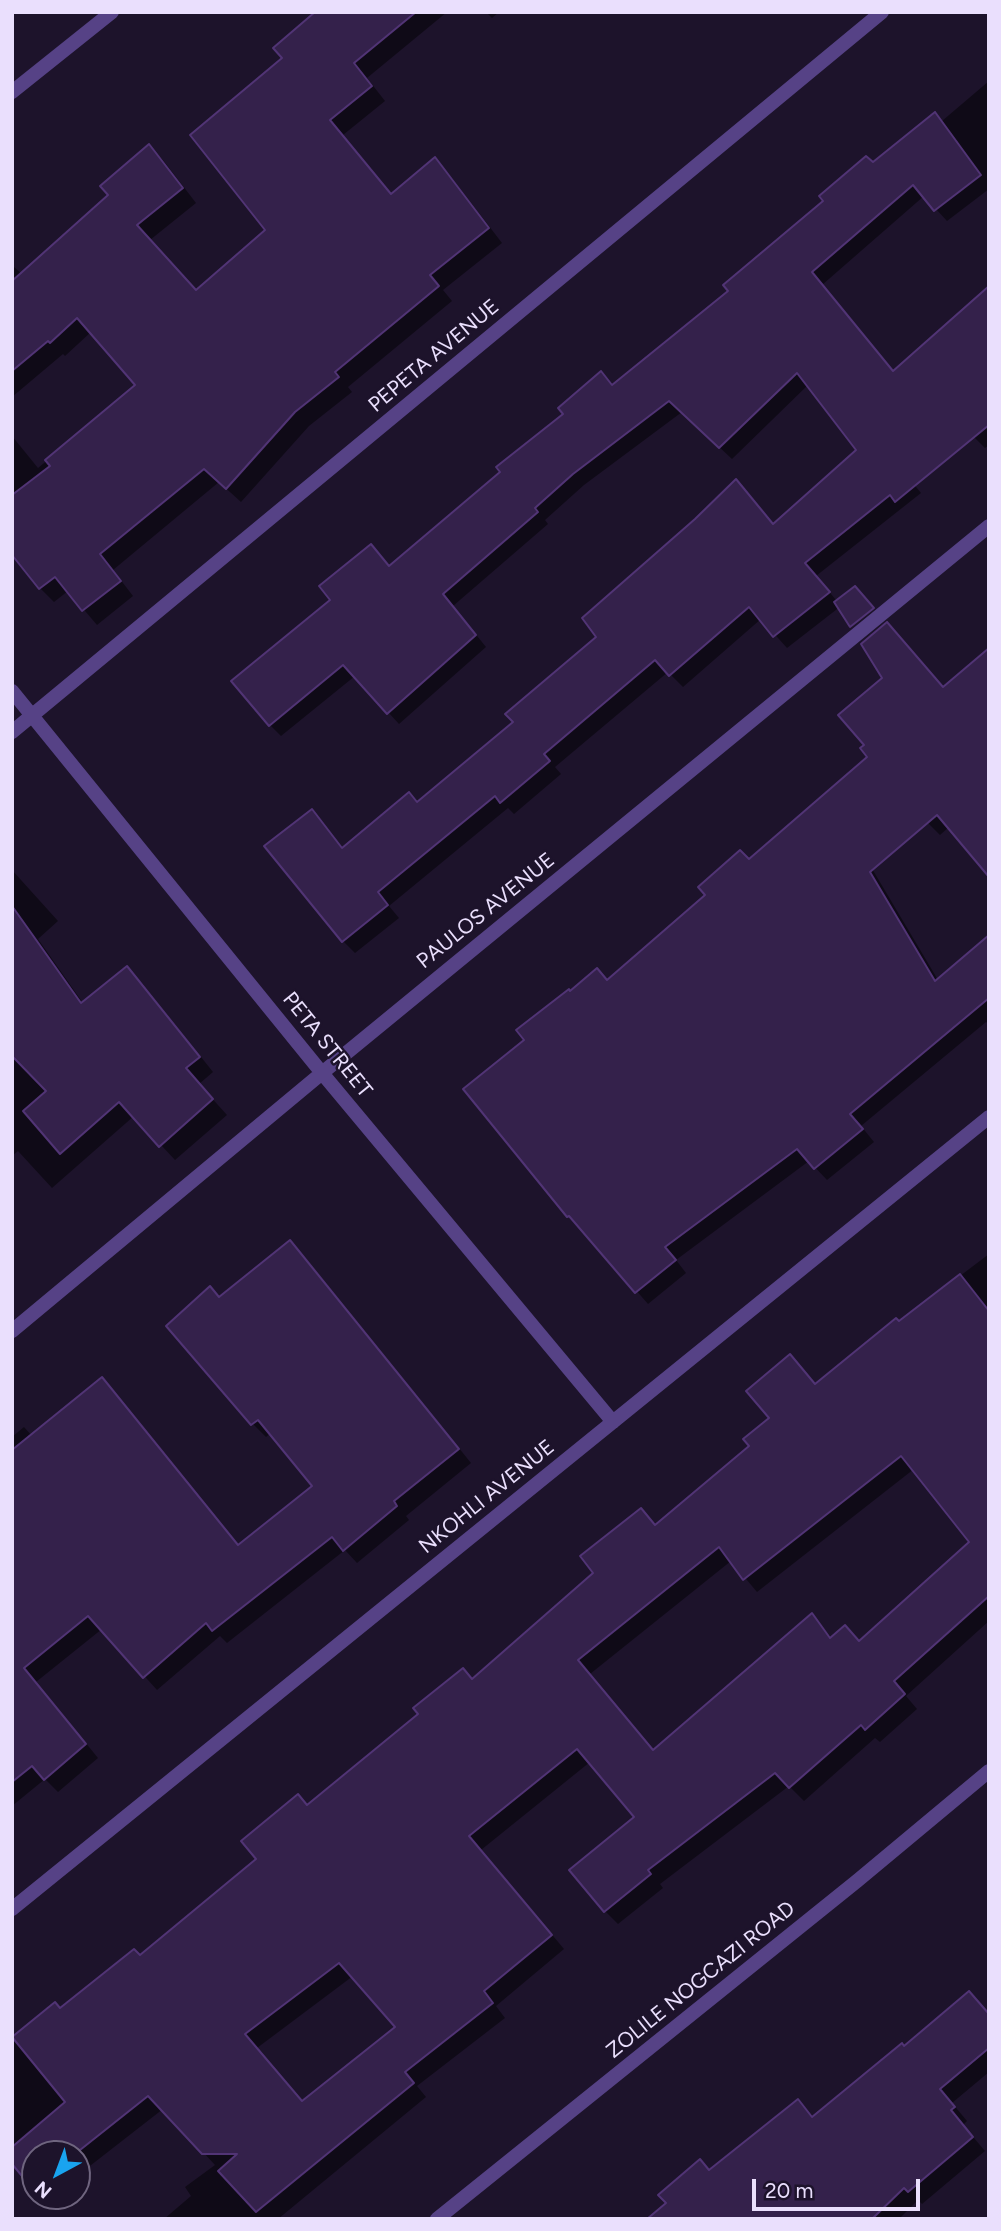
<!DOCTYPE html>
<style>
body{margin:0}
#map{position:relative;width:1001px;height:2231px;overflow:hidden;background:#1d132b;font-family:Figtree,sans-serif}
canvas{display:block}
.frame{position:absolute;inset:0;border:14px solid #eadffd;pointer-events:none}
.north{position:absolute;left:21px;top:2140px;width:70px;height:70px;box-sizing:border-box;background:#1d132b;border:2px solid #6f657f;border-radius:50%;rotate:221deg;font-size:19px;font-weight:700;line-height:28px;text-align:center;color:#eadffd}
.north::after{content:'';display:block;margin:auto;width:24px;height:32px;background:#19a4ef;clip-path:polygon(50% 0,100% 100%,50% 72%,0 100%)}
.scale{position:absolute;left:752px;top:2179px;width:168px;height:32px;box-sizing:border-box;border:4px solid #eadffd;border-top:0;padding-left:9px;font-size:21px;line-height:24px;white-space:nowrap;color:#eadffd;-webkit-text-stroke:5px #1d132b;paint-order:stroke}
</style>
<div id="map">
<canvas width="1001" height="2231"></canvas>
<div class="frame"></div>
<div class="north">N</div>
<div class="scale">20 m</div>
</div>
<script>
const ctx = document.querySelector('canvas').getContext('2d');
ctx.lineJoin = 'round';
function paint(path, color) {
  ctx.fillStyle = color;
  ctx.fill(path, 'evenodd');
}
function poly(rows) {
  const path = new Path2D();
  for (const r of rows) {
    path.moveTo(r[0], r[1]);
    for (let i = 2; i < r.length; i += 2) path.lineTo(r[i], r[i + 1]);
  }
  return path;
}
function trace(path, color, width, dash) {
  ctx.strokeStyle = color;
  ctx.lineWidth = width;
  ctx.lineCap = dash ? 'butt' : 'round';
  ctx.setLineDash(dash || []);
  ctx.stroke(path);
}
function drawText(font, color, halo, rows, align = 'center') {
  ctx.font = font + ' Figtree,sans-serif';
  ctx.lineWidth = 5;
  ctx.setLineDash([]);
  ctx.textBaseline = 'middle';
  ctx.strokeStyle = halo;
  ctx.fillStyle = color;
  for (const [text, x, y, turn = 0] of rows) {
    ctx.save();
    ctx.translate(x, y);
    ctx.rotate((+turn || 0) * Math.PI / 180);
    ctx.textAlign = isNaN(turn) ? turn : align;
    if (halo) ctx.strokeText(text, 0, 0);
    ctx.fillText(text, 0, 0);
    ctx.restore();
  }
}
paint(poly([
 [329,12,447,12,367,78,385,101,343,135,392,195,435,160,449,174,502,243,443,290,452,301,348,387,352,392,309,426,241,502,219,482,113,570,133,596,97,625,68,591,54,602,40,588,12,552,12,436,38,468,138,385,91,332,65,356,63,354,12,397,12,269,14,267,22,274,110,195,149,146,163,160,196,203,150,240,196,292,267,230,284,58],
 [486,12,499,12,492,18],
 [989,81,989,189,947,221,924,196,822,285,809,384,732,459,682,412,584,485,545,520,548,524,453,606,486,647,399,724,355,676,281,736,270,725,333,600,371,546,390,567,566,414,601,374,613,386,730,292,873,165,942,121],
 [989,307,989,445,985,448,972,435],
 [886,450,921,493,816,576,841,606,787,648,761,619,683,687,668,672,555,767,561,774,514,814,508,808,389,906,399,918,355,953,343,941,311,811,344,849,418,804,515,722,599,637,736,482,774,525],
 [944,688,949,827,940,835,928,823],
 [836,808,938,980,989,938,989,1024,986,1022,861,1126,874,1142,827,1180,809,1161,676,1260,686,1273,648,1304,581,1227,568,1216,526,1040,570,993,608,982,749,861],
 [12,870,58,921,38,939,83,1003,127,969,142,983,213,1072,199,1084,227,1115,175,1160,134,1116,52,1188,18,1151,12,1156],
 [290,1243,304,1256,471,1463,406,1516,409,1520,357,1563,345,1550,227,1643,220,1636,157,1690,102,1629,36,1682,98,1758,58,1792,45,1779,12,1806,12,1437,24,1427,32,1436,102,1380,115,1393,240,1547,315,1486,271,1433,266,1437,253,1424,220,1298],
 [989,1254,989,1621,906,1696,917,1709,880,1742,875,1738,804,1801,789,1786,660,1884,663,1888,618,1924,605,1911,636,1817,590,1762,481,1850,564,1949,496,2006,505,2018,417,2086,426,2097,278,2219,164,2219,191,2196,185,2187,215,2165,163,2109,77,2176,77,2154,35,2154,35,2188,12,2161,12,2039,55,2004,60,2010,140,1957,258,1859,308,1806,473,1680,596,1573,641,1510,656,1526,751,1446,771,1418,790,1357,816,1385],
 [914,1469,972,1542,860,1643,832,1638,812,1616,654,1751,590,1674,731,1561,757,1592],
 [353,1976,397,2027,303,2102,257,2048],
 [969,1993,989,2014,989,2072,952,2103,967,2121,963,2125,985,2151,922,2204,918,2200,899,2219,682,2219,709,2171,798,2102,814,2118,904,2048]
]), '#0007');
const building = poly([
 [315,12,416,12,354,63,372,86,330,120,391,194,435,157,489,228,430,275,439,286,335,372,339,377,295,412,226,489,204,469,100,554,121,581,82,611,55,577,39,589,12,555,12,495,50,466,45,460,135,385,77,318,50,343,48,341,12,371,12,281,108,195,100,186,149,144,183,188,137,225,196,290,265,230,190,135,282,58,273,48,315,12],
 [935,112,981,175,934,211,913,185,812,272,893,371,989,286,989,425,895,502,890,495,805,563,830,592,773,637,749,607,669,676,655,660,544,754,550,761,500,803,495,796,378,892,388,905,342,942,264,846,312,809,342,848,409,792,417,802,513,722,505,714,596,637,582,618,695,519,736,479,773,524,856,450,797,373,719,448,669,401,573,474,535,508,538,512,443,594,476,635,387,714,343,665,269,726,231,681,330,600,319,586,371,544,389,566,500,472,496,467,563,414,558,408,601,371,612,385,728,291,723,285,823,201,819,196,866,156,873,162,935,112],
 [855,586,874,608,850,627,834,602,855,586],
 [887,622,943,687,989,648,989,877,937,815,870,872,935,981,989,935,989,998,850,1114,863,1129,814,1169,797,1149,665,1247,676,1260,635,1293,569,1216,567,1217,463,1089,524,1040,516,1030,569,989,570,991,597,968,607,980,705,895,698,887,740,850,749,859,867,757,860,748,864,745,838,715,882,678,861,644,887,622],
 [12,906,81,1003,127,966,200,1057,186,1068,213,1099,159,1147,119,1102,60,1154,23,1111,46,1091,12,1056,12,906],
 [290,1240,459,1449,394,1501,397,1506,343,1551,332,1537,212,1631,206,1623,143,1678,88,1616,24,1668,86,1744,44,1780,32,1766,12,1782,12,1450,102,1377,238,1545,312,1486,258,1420,251,1425,166,1326,210,1286,219,1297,290,1240],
 [960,1274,989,1311,989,1596,894,1681,905,1694,865,1730,861,1725,789,1788,775,1773,648,1870,651,1874,604,1912,569,1870,634,1817,577,1749,469,1836,552,1935,484,1991,493,2003,405,2072,414,2083,256,2212,218,2171,237,2154,202,2154,148,2096,75,2154,35,2154,35,2185,32,2188,12,2164,12,2147,65,2102,12,2037,55,2002,60,2008,134,1949,140,1955,256,1859,241,1841,298,1794,307,1805,418,1714,413,1708,463,1668,472,1679,593,1573,580,1556,641,1508,655,1525,749,1446,743,1439,769,1418,746,1391,790,1354,815,1384,896,1318,899,1321,960,1274],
 [901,1456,969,1542,859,1641,845,1625,830,1638,812,1613,653,1750,578,1660,719,1547,743,1580,901,1456],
 [339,1963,395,2027,302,2101,245,2034,339,1963],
 [969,1991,989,2014,989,2048,940,2089,955,2107,951,2110,973,2137,908,2192,904,2188,872,2219,647,2219,666,2203,658,2195,700,2159,709,2170,798,2099,812,2117,902,2043,904,2046,969,1991]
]);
paint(building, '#34214b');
trace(building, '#513475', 2);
trace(poly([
 [12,92,112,12],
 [12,691,322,1073,613,1422],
 [12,732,882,12],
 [12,1331,322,1073,989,526],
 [12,1909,989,1117],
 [437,2219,857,1881,989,1771]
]), '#564286', 14);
drawText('21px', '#eadffd', '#1d132b', [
 ["PEPETA AVENUE",434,356,-40],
 ["PAULOS AVENUE",486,911,-39],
 ["PETA STREET",327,1045,51],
 ["NKOHLI AVENUE",487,1497,-39],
 ["ZOLILE NOGCAZI ROAD",701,1980,-39]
]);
</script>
